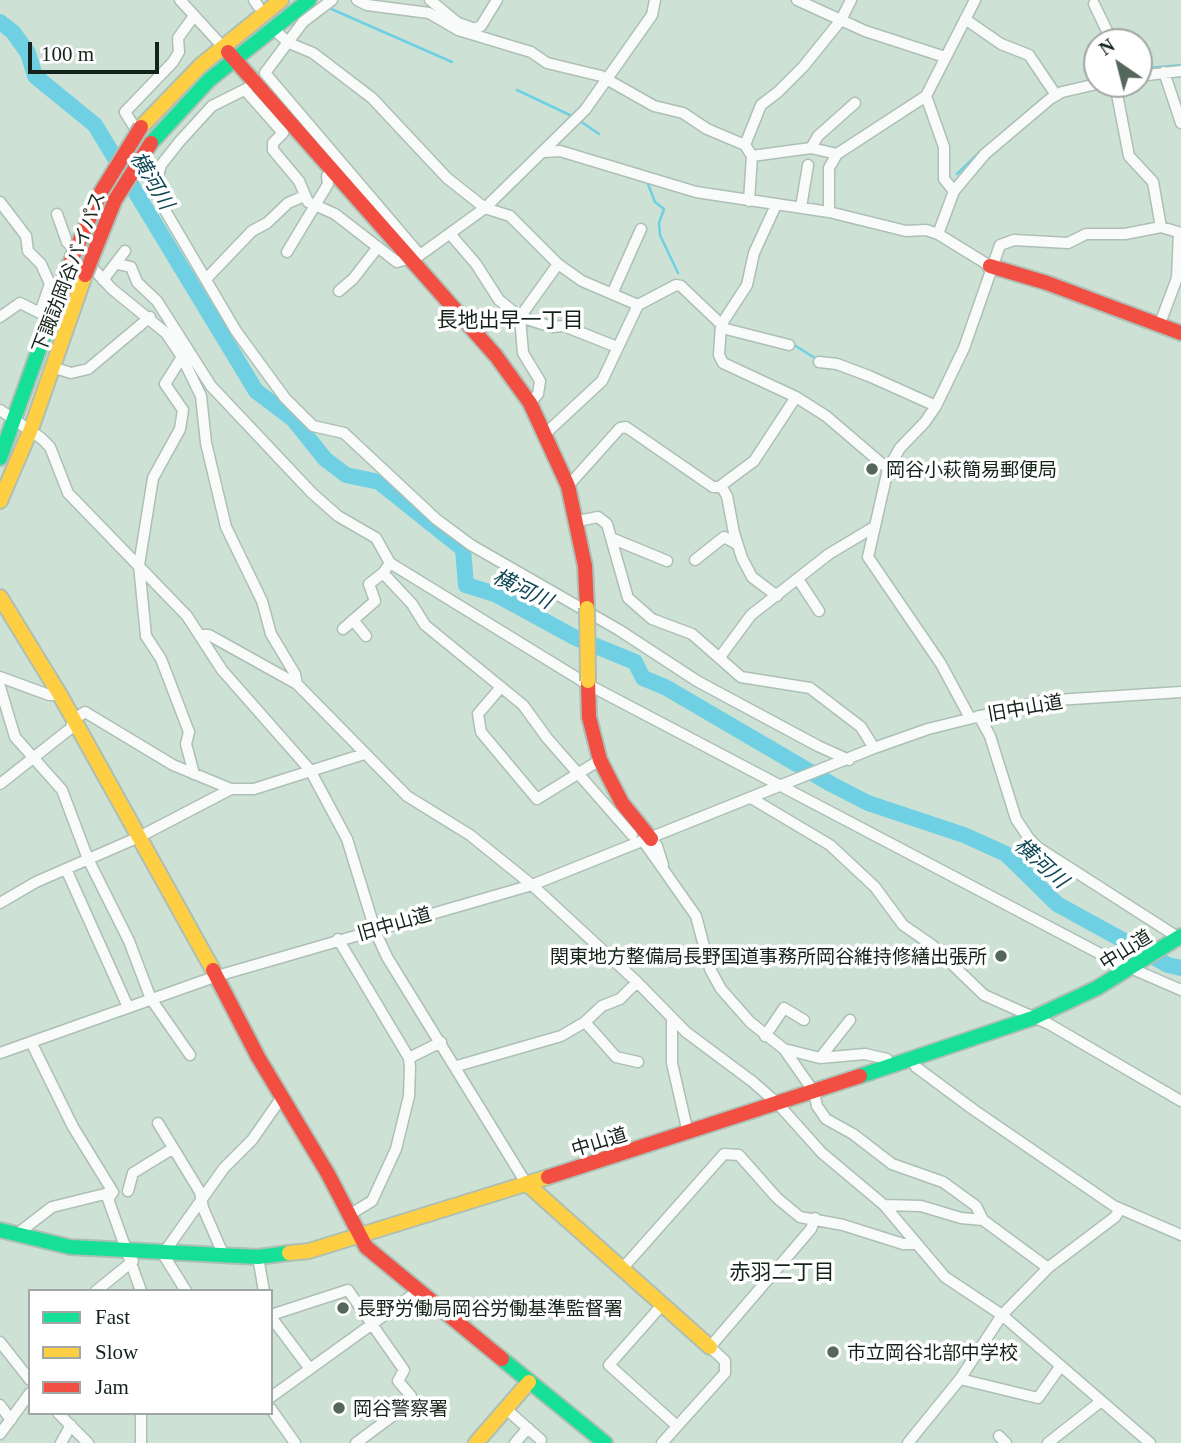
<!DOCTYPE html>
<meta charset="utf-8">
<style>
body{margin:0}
#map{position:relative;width:1181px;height:1443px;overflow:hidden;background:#cde2d5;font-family:Georgia,serif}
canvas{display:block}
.legend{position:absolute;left:28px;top:1289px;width:245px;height:126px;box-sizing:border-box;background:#fff;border:2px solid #a1a7a4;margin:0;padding:9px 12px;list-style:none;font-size:21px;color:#15241b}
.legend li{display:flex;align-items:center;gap:14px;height:35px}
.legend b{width:35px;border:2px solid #a1a7a4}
.north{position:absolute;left:1083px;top:28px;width:70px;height:70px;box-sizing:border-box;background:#fff;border:2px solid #a1a7a4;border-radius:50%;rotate:325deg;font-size:19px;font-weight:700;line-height:28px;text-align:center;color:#15241b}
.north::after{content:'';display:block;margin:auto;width:24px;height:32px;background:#55665c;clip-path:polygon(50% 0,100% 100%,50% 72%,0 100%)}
.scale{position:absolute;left:28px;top:42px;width:131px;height:32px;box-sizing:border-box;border:4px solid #15241b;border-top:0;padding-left:9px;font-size:21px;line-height:24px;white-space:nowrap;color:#15241b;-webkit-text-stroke:5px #fff;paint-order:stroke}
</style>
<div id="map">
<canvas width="1181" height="1443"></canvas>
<ul class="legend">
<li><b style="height:9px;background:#16e098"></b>Fast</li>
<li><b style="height:9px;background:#ffcf43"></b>Slow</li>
<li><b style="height:9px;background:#f24e42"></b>Jam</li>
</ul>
<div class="north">N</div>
<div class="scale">100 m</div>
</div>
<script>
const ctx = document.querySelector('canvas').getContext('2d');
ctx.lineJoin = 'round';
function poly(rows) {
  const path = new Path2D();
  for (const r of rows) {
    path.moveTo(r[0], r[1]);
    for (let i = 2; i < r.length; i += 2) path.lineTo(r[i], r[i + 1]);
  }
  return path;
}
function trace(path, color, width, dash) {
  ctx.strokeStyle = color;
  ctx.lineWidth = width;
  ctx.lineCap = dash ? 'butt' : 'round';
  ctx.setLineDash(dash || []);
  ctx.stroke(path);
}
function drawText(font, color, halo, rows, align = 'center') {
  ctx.font = font + ' Georgia,"Noto Sans JP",serif';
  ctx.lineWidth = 7;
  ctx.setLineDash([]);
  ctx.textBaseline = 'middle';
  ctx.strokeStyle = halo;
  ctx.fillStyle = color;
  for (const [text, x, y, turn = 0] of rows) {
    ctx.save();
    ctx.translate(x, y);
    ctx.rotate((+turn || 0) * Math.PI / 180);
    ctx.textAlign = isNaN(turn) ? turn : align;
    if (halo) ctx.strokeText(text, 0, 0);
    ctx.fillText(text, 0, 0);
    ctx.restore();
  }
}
trace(poly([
 [329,8,452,62],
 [1139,69,1181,65],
 [517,90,574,117],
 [580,121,599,134],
 [1006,130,1049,93,1097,78],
 [957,174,982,150],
 [648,184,655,202,664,209,659,223,660,235,678,273],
 [791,343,818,360]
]), '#6ed0e2', 2.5);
trace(poly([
 [0,22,13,32,28,53,35,76,95,125,256,391,293,419,325,459,346,475,379,482,463,549,466,585,495,594,574,637,635,662,643,678,665,687,831,784,868,803,964,835,1006,854,1057,904,1168,965,1181,968]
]), '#6ed0e2', 16);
const street = poly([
 [180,0,222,46],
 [254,0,258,6],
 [332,0,303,22,265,73,420,255],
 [357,0,367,5,429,13,458,30],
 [430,0,458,23,475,29,481,26,497,0],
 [797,0,865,31,945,57],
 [1094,4,1109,35,1107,42],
 [965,19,1001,44,1029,55,1056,95],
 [458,23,458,30,531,52,547,63,601,76,654,106,683,113,707,129,745,145,752,156,749,201],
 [279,34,289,43,313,53,372,98,447,178,485,208,510,216,558,264,582,281,638,305,676,285,681,286,726,329,789,345],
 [1164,72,1181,123],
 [1139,76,1181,71],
 [1115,84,1129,156,1153,182,1161,227,1181,233],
 [248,88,212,106,180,141,161,165,155,187,166,212,236,331,285,398,313,426,344,433,436,519,471,545,619,630,697,681,818,746,849,760],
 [245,90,283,133,273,143,273,150,299,181,308,202,335,214,397,262,420,255,485,208,585,110,652,15,655,0],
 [926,96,944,147,944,179,954,191],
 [138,133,125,112,173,62,179,52,178,38,194,16],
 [745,145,761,105,778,92,803,67,841,20,851,0],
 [811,148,818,136,855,103],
 [544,152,560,151,696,192,829,212,906,231,926,230,938,234,990,266],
 [752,156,811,148,837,154,926,96,975,0],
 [0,202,26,236,28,251,41,264,50,284],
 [776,205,754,253,747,285,721,325,719,355,723,363,796,397,826,416,888,469],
 [801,207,808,165],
 [829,212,829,168,837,154],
 [57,214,67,242,76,251],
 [938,234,954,191,985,154,1050,99,1062,92,1097,84],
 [451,235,476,264,499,300,520,317,523,353,540,381,538,394,530,403],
 [287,252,328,184,327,176],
 [87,262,112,289,166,333,182,357,201,396,206,443,226,527,262,601,271,634,295,674,297,684],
 [118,264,131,267,137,282,157,301,211,386,312,493,338,516,376,538,390,563,587,684,1112,960,1181,990],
 [558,264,520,317,552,327,564,326,617,347],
 [207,278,252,231,267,223,288,203,304,196],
 [103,280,125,251],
 [339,291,353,279,378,247],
 [612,294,641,229],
 [0,317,20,303,40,313,50,284,55,287],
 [1159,326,1177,278,1179,233],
 [182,357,165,384,183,410,180,429,153,478,139,565,146,636,161,659,189,732,186,744,194,774],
 [819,362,837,364,869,376,936,406],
 [52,367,71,373,88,369,150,317],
 [0,410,41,438,50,447,68,493,187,616,222,670,310,770,347,839,376,933,387,957,526,1183],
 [546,433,602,381,638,305],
 [568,486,620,428,626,427,713,487,719,487,754,461,796,397],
 [721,486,727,496,734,533,742,558,752,577,777,596],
 [578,521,598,517,607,524,628,598,652,619,692,634,741,677,810,688,861,727,874,748],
 [611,538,667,561],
 [695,560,724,537,737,544],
 [390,563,383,573,412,604,425,625,523,705,547,738,632,835],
 [798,579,819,611],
 [353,620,366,636],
 [343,629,375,601,369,584,383,573],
 [200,635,209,635,297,684,407,796,470,835,532,885,637,982,686,1032,753,1082,778,1104,822,1153,884,1205,945,1277,1002,1315,1150,1443],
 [720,657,751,615,829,554,874,527],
 [0,677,49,695,60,695],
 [0,687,15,737,62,790,88,859,129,941,151,999,190,1055],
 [501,687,478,714,481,732,537,799,600,760],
 [979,716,990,736,1016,819,1028,837,1037,847,1179,938],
 [970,718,941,664,868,557,888,469,900,448,925,422,936,406,964,348,1000,245,1014,240,1068,243,1086,234,1125,234,1161,227],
 [0,784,71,728,73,720,85,712,173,765,231,789,254,789,364,754],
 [751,798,830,845,875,887,903,925,932,945,984,995,1049,1024,1181,1101],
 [651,839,657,846,663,865],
 [644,842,696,916,710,969,721,989,750,1022,784,1049,814,1092,817,1106,826,1119,853,1134,892,1164,943,1182,976,1206,983,1220],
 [66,869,128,1007],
 [0,903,36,882,139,837,231,789],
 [338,939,409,1058,410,1068,409,1096,396,1149,372,1201,349,1215],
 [672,1019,672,1063,688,1133],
 [585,1022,616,1057,638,1062],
 [765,1036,784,1008,804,1020],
 [31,1042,73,1127,113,1192,108,1199,141,1291],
 [784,1049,820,1058,865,1054,887,1059,890,1067],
 [0,1053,217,976,532,885,874,748,928,729,1041,701,1181,692],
 [409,1058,441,1042],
 [820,1058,850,1020],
 [913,1060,916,1067,974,1110,1114,1206,1181,1235],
 [457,1066,561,1036,585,1022,602,1006,620,999,637,982],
 [158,1123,200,1192,203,1208,224,1256],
 [128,1191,133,1173,172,1149],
 [884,1205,921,1206,961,1218,983,1220,1048,1268],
 [17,1234,52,1207,113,1192],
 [258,1257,264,1291],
 [622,1269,724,1154,739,1155,777,1198,800,1217,843,1225,903,1244,915,1244],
 [96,1291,133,1261],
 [186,1291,163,1254,224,1168,252,1140,282,1097],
 [662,1305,609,1365,677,1426],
 [271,1315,348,1290,404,1370,398,1381,411,1396,410,1403,356,1443],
 [271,1317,310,1369],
 [0,1342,30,1380],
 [960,1379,1038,1398,1060,1367],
 [271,1397,418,1291],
 [0,1405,11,1420],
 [271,1409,295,1443],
 [506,1409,541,1440],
 [58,1413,88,1443],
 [141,1413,141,1443],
 [0,1434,30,1393],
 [999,1436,1006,1443],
 [61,1443,71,1425],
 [515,1443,528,1428],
 [662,1443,725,1373,725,1361,710,1347,811,1229,815,1218],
 [908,1443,960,1379,1002,1315,1049,1267,1115,1217,1120,1209],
 [1048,1443,1100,1402]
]);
const fast = poly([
 [151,143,209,80,309,0],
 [0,458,70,263],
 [860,1076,1033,1018,1097,988,1181,936],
 [0,1230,70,1247,258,1257,289,1253],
 [502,1359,605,1443]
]);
const slow = poly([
 [141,127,201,65,281,0],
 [0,501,31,429,85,275],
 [0,597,60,695,213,970],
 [526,1183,710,1347],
 [289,1253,309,1251,548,1177],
 [476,1443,529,1382]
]);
const jam = poly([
 [228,52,496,356,530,403,568,486,585,566,587,608],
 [990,266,1047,283,1181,333],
 [588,681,589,717,600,760,622,803,651,839],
 [213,970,258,1057,328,1174,366,1247,502,1359],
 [548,1177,860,1076]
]);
trace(street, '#aebfb5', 13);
trace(fast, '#aebfb5', 18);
trace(slow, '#aebfb5', 18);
trace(jam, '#aebfb5', 18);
trace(street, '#f8fbf9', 10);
trace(fast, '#16e098', 14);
trace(slow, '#ffcf43', 14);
trace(jam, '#f24e42', 14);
const slowBridge = poly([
 [587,608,588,681]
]);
const jamBridge = poly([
 [70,263,101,192,141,127],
 [85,275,115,200,151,143]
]);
trace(slowBridge, '#aebfb5', 18, []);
trace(jamBridge, '#aebfb5', 18, []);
trace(slowBridge, '#ffcf43', 14);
trace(jamBridge, '#f24e42', 14);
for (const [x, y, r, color] of [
 [872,469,7,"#55665c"],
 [1001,956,7,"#55665c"],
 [343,1308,7,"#55665c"],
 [833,1352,7,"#55665c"],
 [339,1408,7,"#55665c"]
]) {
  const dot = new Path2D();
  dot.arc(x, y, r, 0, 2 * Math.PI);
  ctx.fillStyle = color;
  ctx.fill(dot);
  trace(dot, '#fff', 2.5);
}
drawText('19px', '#15241b', '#fff', [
 ["下諏訪岡谷バイパス",68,272,-69],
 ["旧中山道",1025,707,-10],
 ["旧中山道",394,923,-16],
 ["中山道",1125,949,-32],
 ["中山道",599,1141,-17]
]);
drawText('19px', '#15241b', '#fff', [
 ["岡谷小萩簡易郵便局",886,469],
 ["関東地方整備局長野国道事務所岡谷維持修繕出張所",987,956,"right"],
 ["長野労働局岡谷労働基準監督署",357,1308],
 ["市立岡谷北部中学校",847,1352],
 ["岡谷警察署",353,1408]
], 'left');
drawText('italic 21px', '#0f4855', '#fff', [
 ["横河川",153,180,59],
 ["横河川",523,588,26],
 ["横河川",1042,862,42]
]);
drawText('21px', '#15241b', '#fff', [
 ["長地出早一丁目",510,319],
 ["赤羽二丁目",782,1271]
]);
</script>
